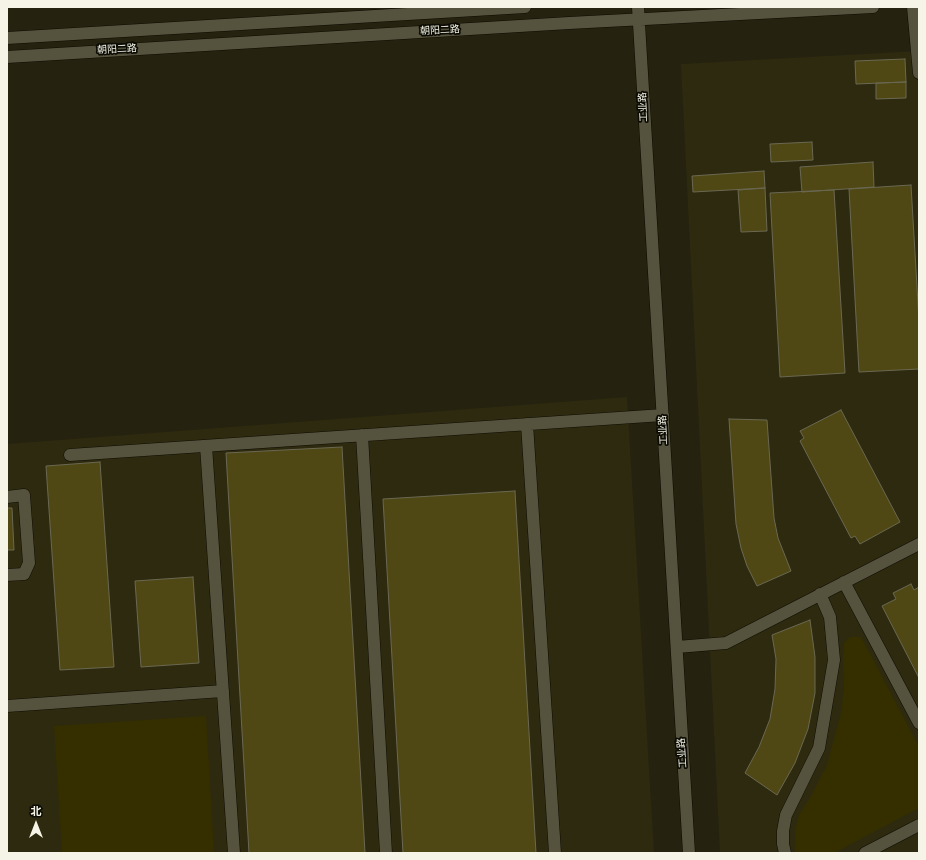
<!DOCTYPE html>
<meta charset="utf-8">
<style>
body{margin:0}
#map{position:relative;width:926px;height:860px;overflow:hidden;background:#25220f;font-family:"Source Sans 3","Noto Sans SC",sans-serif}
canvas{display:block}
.frame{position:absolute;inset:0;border:8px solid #f5f4e7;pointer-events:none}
.north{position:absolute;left:16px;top:804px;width:40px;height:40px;-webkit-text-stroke:3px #0c0b04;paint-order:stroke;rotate:0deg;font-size:11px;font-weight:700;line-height:16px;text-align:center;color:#f5f4e7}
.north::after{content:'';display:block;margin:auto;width:14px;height:18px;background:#f5f4e7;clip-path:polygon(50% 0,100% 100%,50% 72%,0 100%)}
</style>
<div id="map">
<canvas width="926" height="860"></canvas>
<div class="frame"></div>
<div class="north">北</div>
</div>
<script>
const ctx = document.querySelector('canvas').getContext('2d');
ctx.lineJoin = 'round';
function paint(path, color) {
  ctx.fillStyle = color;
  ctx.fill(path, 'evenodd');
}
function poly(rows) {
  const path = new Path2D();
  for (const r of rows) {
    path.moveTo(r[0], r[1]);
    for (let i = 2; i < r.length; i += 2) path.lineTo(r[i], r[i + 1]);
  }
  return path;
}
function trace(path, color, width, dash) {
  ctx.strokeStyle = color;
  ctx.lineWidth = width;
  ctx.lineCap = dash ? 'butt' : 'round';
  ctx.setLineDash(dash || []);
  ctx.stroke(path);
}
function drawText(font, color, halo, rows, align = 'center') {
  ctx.font = font + ' "Source Sans 3","Noto Sans SC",sans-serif';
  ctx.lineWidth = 3.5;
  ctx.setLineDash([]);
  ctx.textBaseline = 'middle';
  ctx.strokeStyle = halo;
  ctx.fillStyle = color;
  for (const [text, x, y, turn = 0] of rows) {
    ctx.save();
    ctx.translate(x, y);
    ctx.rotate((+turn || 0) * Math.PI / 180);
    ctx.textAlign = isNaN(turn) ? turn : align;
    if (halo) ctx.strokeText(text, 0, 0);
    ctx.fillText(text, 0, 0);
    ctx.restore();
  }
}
paint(poly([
 [919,51,919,853,720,853,681,64],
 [627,397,654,853,7,853,7,444]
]), '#2e2a0f');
paint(poly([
 [850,637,861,637,919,747,919,808,834,853,795,853,795,831,799,815,810,798,827,765,841,713,844,688,843,657,844,643],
 [206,716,214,853,62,853,54,726]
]), '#352f00');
const building = poly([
 [905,59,906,82,856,84,855,61,905,59],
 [906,82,906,98,876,99,876,83,906,82],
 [812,142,813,160,771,162,770,144,812,142],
 [873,162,874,187,802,192,800,167,873,162],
 [764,171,765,188,693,192,692,176,764,171],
 [911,185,919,321,919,369,859,372,849,189,911,185],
 [765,188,767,231,741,232,738,190,765,188],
 [834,190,845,373,780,377,770,193,834,190],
 [841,410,900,522,860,544,855,536,851,538,800,441,804,438,800,431,841,410],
 [729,419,767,420,774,518,778,538,791,571,757,586,747,566,741,548,736,524,729,419],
 [342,447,365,853,249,853,226,453,342,447],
 [100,462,114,667,60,670,46,466,100,462],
 [515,491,536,853,403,853,383,499,515,491],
 [7,508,12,508,14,550,7,550,7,508],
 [193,577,199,663,141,667,135,581,193,577],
 [911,584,914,590,919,587,919,678,882,606,896,599,893,593,911,584],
 [810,620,815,657,815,693,808,729,795,763,777,795,745,773,759,747,770,719,775,689,776,659,772,635,810,620]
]);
paint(building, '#4f4815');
trace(building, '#6a6852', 1);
const minor = poly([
 [638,7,689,853],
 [913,7,919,73],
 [7,38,525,7],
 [7,57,569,23,873,7],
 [527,424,555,853],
 [362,435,386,853],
 [206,446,234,853],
 [70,455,663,415],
 [7,497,24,495,29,563,24,574,7,575],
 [844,582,919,723],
 [677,647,726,643,919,544],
 [7,706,223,691],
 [785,853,783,844,783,831,786,815,819,748,834,660,830,617,820,594],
 [865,853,919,825]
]);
trace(minor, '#0e0b00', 13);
trace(minor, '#55533e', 12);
drawText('10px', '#f5f4e7', '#0c0b04', [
 ["朝阳二路",440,31,-3],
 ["朝阳二路",117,50,-3],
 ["工业路",644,107,-93],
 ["工业路",664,430,-93],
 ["工业路",683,753,-94]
]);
</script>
